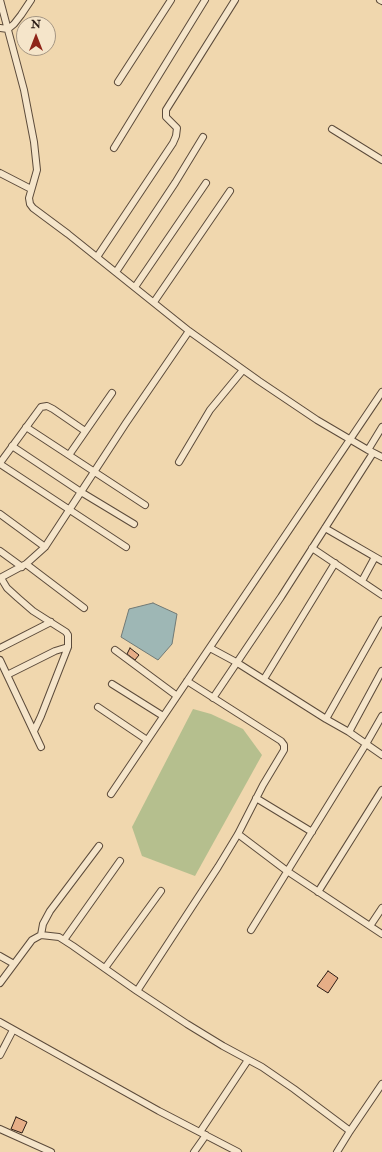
<!DOCTYPE html>
<style>
body{margin:0}
#map{position:relative;width:382px;height:1152px;overflow:hidden;background:#f0d7ae;font-family:"IM FELL Double Pica",serif}
canvas{display:block}
.north{position:absolute;left:16px;top:16px;width:40px;height:40px;box-sizing:border-box;background:#f5e5ca;border:1px solid #a49582;border-radius:50%;rotate:0deg;font-size:11px;font-weight:700;line-height:16px;text-align:center;color:#2b1c15}
.north::after{content:'';display:block;margin:auto;width:14px;height:18px;background:#8f2418;clip-path:polygon(50% 0,100% 100%,50% 72%,0 100%)}
</style>
<div id="map">
<canvas width="382" height="1152"></canvas>
<div class="north">N</div>
</div>
<script>
const ctx = document.querySelector('canvas').getContext('2d');
ctx.lineJoin = 'round';
function paint(path, color) {
  ctx.fillStyle = color;
  ctx.fill(path, 'evenodd');
}
function poly(rows) {
  const path = new Path2D();
  for (const r of rows) {
    path.moveTo(r[0], r[1]);
    for (let i = 2; i < r.length; i += 2) path.lineTo(r[i], r[i + 1]);
  }
  return path;
}
function trace(path, color, width, dash) {
  ctx.strokeStyle = color;
  ctx.lineWidth = width;
  ctx.lineCap = dash ? 'butt' : 'round';
  ctx.setLineDash(dash || []);
  ctx.stroke(path);
}
paint(poly([
 [193,709,211,714,243,729,262,755,195,876,142,856,132,827]
]), '#b5bf8e');
const water = poly([
 [153,603,177,614,172,644,158,660,121,637,129,609,153,603]
]);
paint(water, '#9eb7b5');
trace(water, '#707975', 1);
const building = poly([
 [130,648,139,655,135,660,127,654,130,648],
 [328,971,338,978,328,993,317,986,328,971],
 [16,1117,27,1122,22,1133,11,1129,16,1117]
]);
paint(building, '#e6ae87');
trace(building, '#2b1c15', 1);
const street = poly([
 [0,0,24,90,34,142,37,170,29,198,30,204,33,208,68,234,189,331,259,381,317,420,368,450,382,457],
 [380,0,382,1],
 [0,28,8,29,14,24,21,15,31,0],
 [118,82,171,0],
 [332,129,382,160],
 [114,148,205,0],
 [0,173,31,189],
 [97,257,173,143,176,136,177,128,166,117,166,110,235,0],
 [116,272,175,183,203,137],
 [135,287,206,183],
 [154,302,230,191],
 [26,427,145,505],
 [12,446,81,492,134,524],
 [368,450,382,427],
 [69,455,112,393],
 [179,462,210,410,243,370],
 [0,463,41,407,47,406,53,409,85,431],
 [0,464,126,547],
 [0,514,45,547],
 [325,528,382,561],
 [312,548,382,595],
 [0,551,22,567],
 [26,564,84,608],
 [0,578,26,564,45,547,126,423,189,331],
 [1,578,7,588,18,598,33,611,66,632,68,635,68,647,41,716,34,731],
 [362,581,375,557],
 [0,648,51,622],
 [210,648,236,662,326,719,349,732,382,755],
 [115,650,177,696],
 [0,660,41,747],
 [7,675,55,651,68,647],
 [264,679,335,563],
 [112,684,163,716],
 [213,698,281,597,373,453],
 [98,707,147,740],
 [326,719,382,620],
 [349,732,382,671],
 [111,794,382,392],
 [256,798,312,832],
 [238,834,287,871,382,934],
 [318,892,382,790],
 [370,926,382,908],
 [251,930,366,744,382,716],
 [41,935,43,924,50,911,99,846],
 [64,940,120,861],
 [0,956,14,964],
 [105,968,161,891],
 [0,983,32,940,41,935,59,937,73,946,137,991,187,1024,223,1046,262,1067,294,1089,350,1131],
 [137,991,218,867,238,834,263,785,284,750,284,745,281,741,187,681],
 [0,1022,159,1111,238,1152],
 [0,1055,13,1030],
 [0,1129,51,1152],
 [200,1132,248,1060],
 [194,1152,206,1135],
 [337,1152,350,1131,382,1084]
]);
trace(street, '#5c4b3b', 8);
trace(street, '#f5e5ca', 6);
</script>
